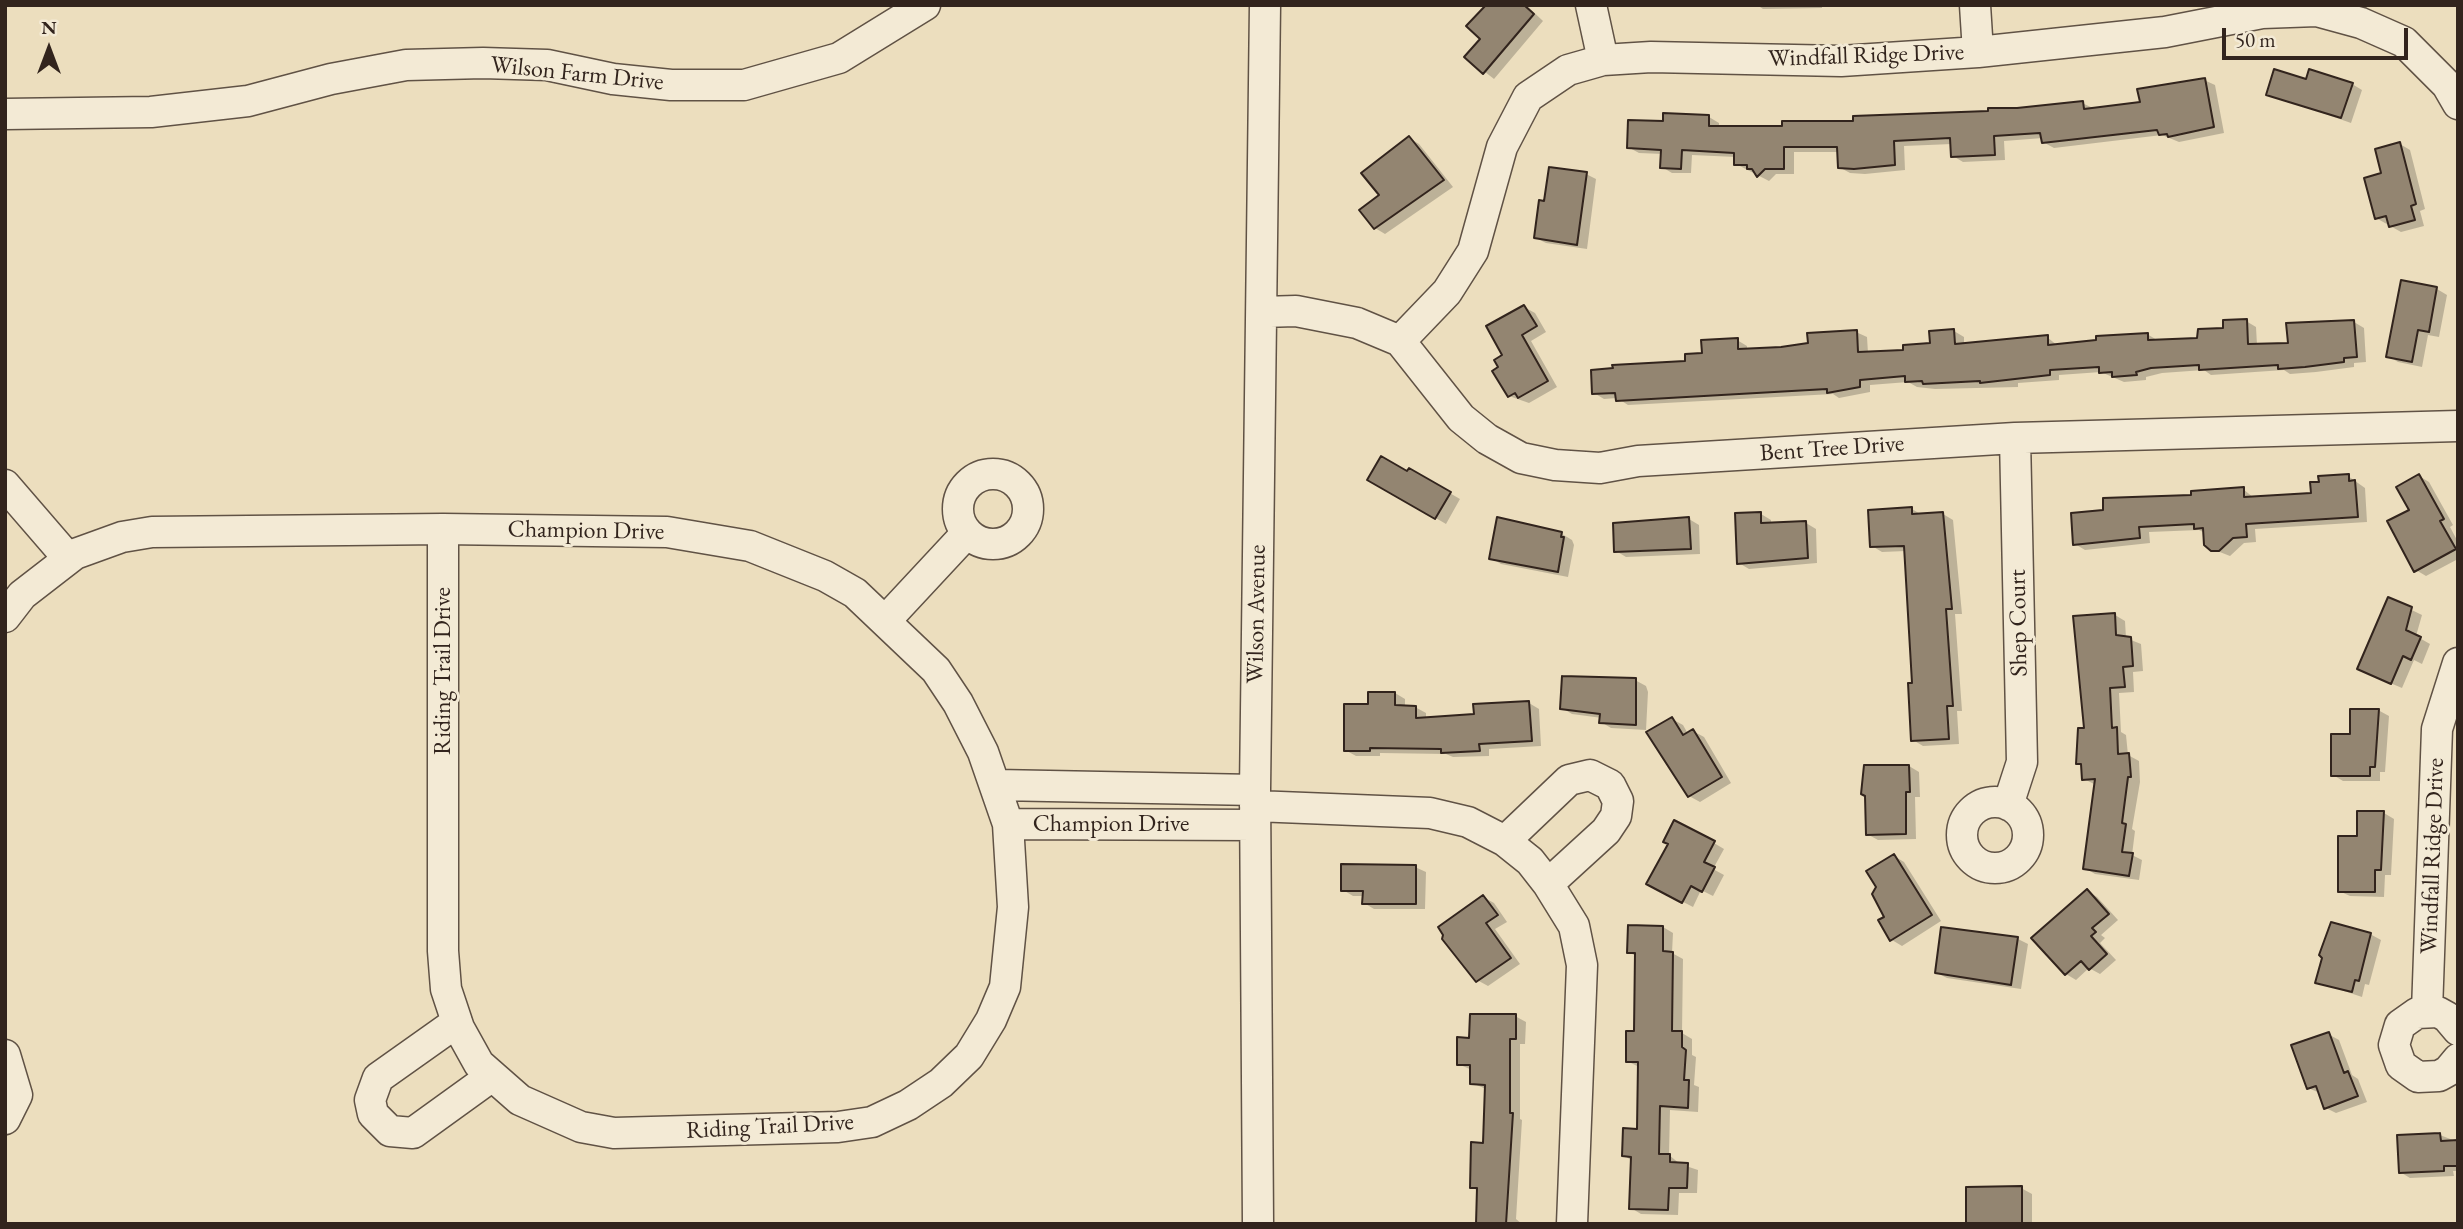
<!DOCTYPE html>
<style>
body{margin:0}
#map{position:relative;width:2463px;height:1229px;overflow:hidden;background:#ecdebe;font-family:"EB Garamond",serif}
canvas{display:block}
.frame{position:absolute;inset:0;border:7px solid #32241d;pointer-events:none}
.north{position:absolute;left:14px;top:14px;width:70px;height:70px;-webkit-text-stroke:5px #f3ead5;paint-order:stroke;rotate:0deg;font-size:19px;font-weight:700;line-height:28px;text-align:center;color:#32241d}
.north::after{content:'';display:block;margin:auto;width:24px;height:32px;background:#32241d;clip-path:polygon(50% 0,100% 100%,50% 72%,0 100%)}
.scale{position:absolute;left:2222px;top:28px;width:186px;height:32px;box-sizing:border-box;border:4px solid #32241d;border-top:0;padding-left:9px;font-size:21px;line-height:24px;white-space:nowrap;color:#32241d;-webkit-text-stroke:5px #f3ead5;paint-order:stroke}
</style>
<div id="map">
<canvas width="2463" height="1229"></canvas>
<div class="frame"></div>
<div class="north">N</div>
<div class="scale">50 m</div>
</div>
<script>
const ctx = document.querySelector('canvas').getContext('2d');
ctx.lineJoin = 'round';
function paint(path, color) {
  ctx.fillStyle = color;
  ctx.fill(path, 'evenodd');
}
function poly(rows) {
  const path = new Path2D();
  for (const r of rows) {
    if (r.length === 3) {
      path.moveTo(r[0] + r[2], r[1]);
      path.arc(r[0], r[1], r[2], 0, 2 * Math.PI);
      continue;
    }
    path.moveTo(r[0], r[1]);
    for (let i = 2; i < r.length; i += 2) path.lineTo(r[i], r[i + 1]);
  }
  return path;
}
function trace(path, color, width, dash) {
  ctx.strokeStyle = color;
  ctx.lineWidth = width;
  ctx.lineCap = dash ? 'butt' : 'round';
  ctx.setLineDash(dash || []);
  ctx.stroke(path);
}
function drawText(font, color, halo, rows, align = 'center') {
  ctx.font = font + ' "EB Garamond",serif';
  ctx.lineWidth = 6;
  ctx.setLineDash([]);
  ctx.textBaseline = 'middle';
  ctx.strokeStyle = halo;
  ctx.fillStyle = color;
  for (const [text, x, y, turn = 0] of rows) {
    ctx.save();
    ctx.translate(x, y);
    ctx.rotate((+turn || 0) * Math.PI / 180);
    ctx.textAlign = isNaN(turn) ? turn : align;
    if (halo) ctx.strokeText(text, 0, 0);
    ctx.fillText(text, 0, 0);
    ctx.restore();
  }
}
paint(poly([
 [1489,5,1526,5,1543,21,1494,79,1466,57,1483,39],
 [1757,5,1822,5,1822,8,1763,9],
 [2204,80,2215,85,2224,133,2179,142,2162,135,2054,148,2043,142,2043,138,2004,141,2005,160,1963,162,1953,156,1952,144,1904,146,1905,170,1865,174,1850,173,1839,167,1839,152,1794,152,1794,174,1776,174,1769,181,1736,164,1736,157,1692,155,1691,173,1672,173,1662,167,1663,154,1639,153,1628,147,1664,123,1709,117,1719,123,1719,128,1784,128,2082,103,2093,108,2142,104],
 [2307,82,2352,84,2362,90,2351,123,2268,94],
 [1409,138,1419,144,1453,187,1385,234,1375,228,1381,195],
 [2400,144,2410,150,2425,209,2420,211,2424,226,2401,232,2376,218],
 [1586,174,1596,179,1587,249,1546,243,1536,238],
 [2437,289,2447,295,2439,337,2428,335,2422,367,2398,362,2388,356],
 [1524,307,1535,313,1546,332,1531,341,1557,387,1529,403,1509,396,1501,368],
 [2246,321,2256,327,2257,345,2289,344,2354,322,2364,328,2366,362,2354,363,2354,367,2316,372,2290,374,2284,370,2211,375,2204,370,2162,373,2146,377,2146,380,2124,382,2101,372,2059,375,2059,380,2018,383,2018,387,1935,389,1917,387,1908,382,1870,385,1870,392,1839,398,1833,394,1628,405,1617,398,1604,399,1594,393,1687,362,1737,340,1747,346,1747,350,1782,349,1856,332,1867,337,1868,353,1905,351,1932,344,1954,331,1964,337,1964,345,2047,337,2058,346,2147,334,2157,340,2198,340],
 [1410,470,1460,499,1446,524,1369,479,1408,474],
 [2348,476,2365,488,2367,522,2255,529,2256,542,2244,543,2230,556,2212,549,2205,533,2199,530,2149,532,2150,543,2085,550,2075,544,2105,512,2243,489,2254,498,2312,494],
 [2419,476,2429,482,2453,525,2450,527,2458,542,2458,559,2426,576,2416,570,2411,510],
 [1912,509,1922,515,1943,514,1953,520,1962,614,1955,614,1962,711,1957,711,1959,744,1923,746,1913,740,1914,685,1906,551,1882,552,1872,546],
 [1761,514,1771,520,1771,524,1806,523,1816,529,1817,563,1749,569,1739,563],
 [1498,519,1562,534,1572,540,1574,545,1568,577,1501,564,1491,558],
 [1689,519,1699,525,1700,554,1626,557,1616,551],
 [2389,599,2422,615,2416,636,2430,644,2422,664,2414,660,2402,688,2369,674],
 [2115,615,2125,621,2126,638,2141,644,2143,671,2133,672,2134,692,2119,693,2121,732,2126,735,2128,755,2139,761,2140,782,2132,829,2135,831,2132,855,2142,860,2139,880,2095,874,2085,868,2096,785,2084,779,2082,765,2078,763],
 [1635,680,1646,686,1648,692,1646,730,1611,728,1601,722,1602,718,1572,714,1562,708],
 [1395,693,1405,699,1405,707,1415,707,1426,713,1426,719,1475,716,1529,703,1539,709,1541,746,1489,749,1489,756,1453,757,1446,754,1380,753,1380,756,1356,756,1345,750,1369,706],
 [2378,710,2389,716,2385,772,2380,772,2380,781,2343,781,2333,775,2352,735],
 [1672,719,1683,725,1688,734,1693,731,1704,737,1731,783,1700,802,1689,796],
 [1909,766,1919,772,1920,797,1915,797,1916,839,1878,840,1867,834,1867,795],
 [2384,813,2394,819,2391,875,2385,875,2384,897,2350,896,2339,891,2358,837],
 [1714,843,1724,849,1713,869,1724,875,1713,896,1701,890,1693,907,1658,889],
 [1894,856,1904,862,1941,921,1902,946,1892,940],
 [1415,867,1426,872,1425,909,1374,909,1364,903,1364,896,1353,896,1343,890],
 [2087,891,2097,897,2118,920,2101,935,2105,938,2100,943,2116,960,2100,974,2089,968,2076,980,2066,974],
 [1483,897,1494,903,1507,922,1495,929,1520,964,1488,986,1477,980],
 [1663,927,1673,933,1672,953,1683,959,1682,1033,1692,1039,1692,1055,1696,1057,1694,1085,1699,1087,1698,1112,1670,1110,1669,1155,1680,1164,1698,1170,1697,1193,1679,1193,1678,1215,1641,1214,1631,1208,1632,1161,1624,1155,1639,1131,1639,1067,1627,1061,1635,1032,1637,957,1629,952],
 [2370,934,2381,940,2369,985,2365,984,2362,997,2317,982],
 [2018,939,2028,944,2021,989,1947,978,1937,973],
 [1515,1016,1526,1022,1525,1044,1520,1044,1520,1119,1522,1120,1516,1219,1522,1224,1477,1224,1478,1191,1472,1187,1485,1145,1486,1089,1472,1083,1472,1070,1458,1064,1471,1039],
 [2328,1034,2339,1040,2352,1075,2358,1079,2367,1102,2336,1113,2326,1108,2320,1093,2308,1088],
 [2440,1135,2458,1142,2458,1171,2453,1171,2454,1176,2410,1178,2400,1172],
 [2021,1188,2032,1194,2032,1224,1968,1224]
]), '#0003');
const building = poly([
 [1486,5,1524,5,1534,14,1483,74,1464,57,1480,39,1466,26,1486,5],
 [2274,69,2306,79,2309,69,2353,83,2341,118,2266,95,2274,69],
 [2205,78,2214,127,2168,137,2167,134,2159,135,2157,130,2042,143,2040,133,1994,136,1995,155,1951,157,1950,138,1894,141,1895,165,1854,169,1838,168,1837,147,1784,147,1784,169,1765,169,1757,177,1752,169,1747,169,1747,165,1734,165,1734,153,1682,150,1681,169,1660,168,1661,150,1627,148,1628,120,1663,121,1663,113,1709,115,1709,126,1782,126,1782,121,1853,121,1853,116,1988,111,1988,108,2017,108,2083,101,2084,109,2140,102,2137,89,2205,78],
 [1409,136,1444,180,1374,229,1359,210,1379,195,1361,173,1409,136],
 [2400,142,2416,204,2411,206,2415,220,2389,227,2386,216,2375,219,2364,178,2381,173,2375,149,2400,142],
 [1549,167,1587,172,1577,245,1534,238,1539,200,1544,201,1549,167],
 [2401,280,2437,287,2429,332,2418,330,2412,362,2386,357,2401,280],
 [1524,305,1537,326,1522,335,1548,381,1518,398,1515,393,1508,397,1492,371,1498,367,1494,360,1502,355,1486,326,1524,305],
 [2247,319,2248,344,2288,343,2286,323,2354,320,2357,357,2344,358,2344,362,2305,367,2278,369,2278,365,2199,370,2199,365,2151,368,2136,372,2137,375,2112,377,2112,372,2099,373,2099,367,2050,370,2050,375,1980,383,1980,381,1923,384,1922,381,1905,382,1905,376,1860,380,1860,387,1827,393,1827,389,1616,401,1615,393,1592,394,1591,370,1613,368,1612,365,1685,361,1685,354,1702,353,1701,340,1738,338,1738,349,1781,347,1808,343,1807,333,1857,330,1858,352,1903,350,1903,345,1930,343,1929,331,1954,329,1955,344,2048,335,2048,345,2096,340,2096,336,2148,333,2148,340,2197,338,2198,329,2223,328,2223,320,2247,319],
 [1381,456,1407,471,1409,468,1451,492,1435,519,1367,480,1381,456],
 [2349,474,2349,481,2355,480,2358,517,2246,524,2247,537,2233,538,2219,551,2211,551,2204,545,2203,528,2194,529,2194,524,2139,527,2140,538,2073,545,2071,513,2103,510,2103,498,2191,495,2191,491,2244,487,2244,497,2311,493,2310,482,2319,482,2318,476,2349,474],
 [2419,474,2444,519,2440,521,2456,549,2414,572,2387,521,2409,510,2396,487,2419,474],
 [1912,507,1912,514,1943,512,1952,609,1946,609,1953,706,1947,706,1949,739,1911,741,1908,683,1912,683,1904,546,1870,547,1868,510,1912,507],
 [1761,512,1761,523,1806,521,1808,558,1737,564,1735,513,1761,512],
 [1497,517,1562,532,1561,537,1564,537,1558,572,1489,559,1497,517],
 [1689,517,1691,549,1614,552,1613,523,1689,517],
 [2388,597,2412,607,2406,630,2421,637,2411,660,2403,656,2391,684,2357,669,2388,597],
 [2115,613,2116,635,2131,637,2133,666,2123,667,2125,687,2110,688,2112,728,2117,727,2118,754,2129,753,2131,777,2128,777,2122,823,2126,824,2122,852,2133,853,2129,876,2083,869,2095,779,2082,780,2081,764,2076,764,2078,728,2084,728,2073,616,2115,613],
 [1562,676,1636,678,1636,725,1599,723,1600,714,1560,709,1562,676],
 [1368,692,1395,692,1395,705,1416,706,1416,718,1474,714,1473,704,1529,701,1532,741,1479,744,1480,751,1441,753,1441,749,1370,748,1370,751,1344,751,1344,704,1368,704,1368,692],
 [2350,709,2379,709,2375,767,2370,767,2370,776,2331,776,2331,734,2350,734,2350,709],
 [1672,717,1683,735,1693,729,1722,777,1688,797,1646,732,1672,717],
 [1864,765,1909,765,1910,792,1906,792,1906,834,1866,835,1865,796,1861,794,1864,765],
 [2357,811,2384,811,2381,870,2375,870,2375,892,2338,892,2338,836,2357,836,2357,811],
 [1674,820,1715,841,1704,862,1715,867,1702,892,1691,886,1682,903,1646,884,1668,844,1663,842,1674,820],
 [1894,854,1932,915,1890,941,1878,920,1884,917,1872,894,1876,887,1866,871,1894,854],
 [1341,864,1416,865,1416,904,1362,904,1363,891,1341,891,1341,864],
 [2087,889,2109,914,2092,928,2096,932,2091,936,2107,954,2089,970,2081,961,2065,975,2031,938,2087,889],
 [1483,895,1498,915,1486,923,1511,958,1476,982,1442,939,1443,935,1438,927,1483,895],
 [2331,922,2371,933,2359,981,2355,980,2352,992,2315,983,2322,958,2319,955,2331,922],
 [1628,925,1663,926,1663,951,1673,952,1672,1031,1682,1031,1682,1047,1686,1050,1684,1080,1689,1080,1688,1108,1660,1106,1659,1154,1670,1154,1670,1162,1688,1163,1687,1188,1669,1188,1668,1210,1629,1209,1631,1157,1622,1156,1623,1128,1637,1129,1638,1062,1626,1062,1626,1031,1634,1031,1635,953,1627,953,1628,925],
 [1941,927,2018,937,2011,985,1935,973,1941,927],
 [1470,1014,1516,1014,1516,1039,1510,1039,1510,1113,1513,1113,1506,1224,1476,1224,1477,1188,1470,1188,1471,1142,1483,1143,1485,1085,1470,1084,1470,1065,1457,1065,1457,1037,1469,1038,1470,1014],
 [2329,1032,2344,1073,2348,1071,2358,1096,2324,1109,2316,1086,2307,1089,2291,1045,2329,1032],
 [2440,1133,2441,1141,2458,1140,2458,1166,2444,1166,2444,1171,2399,1173,2397,1135,2440,1133],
 [2022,1186,2022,1224,1966,1224,1966,1187,2022,1186]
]);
paint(building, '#938571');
trace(building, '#32241d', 2);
const street = poly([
 [1591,5,1603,60],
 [1975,5,1978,52],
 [5,114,151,112,248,101,331,79,406,65,483,63,547,65,613,79,671,85,744,85,839,58,925,5],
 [1262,312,1296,311,1357,323,1400,341,1461,418,1487,439,1521,458,1555,465,1600,468,1638,461,2015,438,2458,426],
 [1400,341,1447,292,1473,251,1502,147,1528,97,1568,70,1603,60,1651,57,1841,61,1978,52,2165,32,2262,13,2317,11,2361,23,2404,42,2447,85,2458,104],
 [993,509,35],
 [5,485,68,558],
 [5,617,22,595,75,554,122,537,152,532,443,529,667,532,750,546,825,576,855,593,936,670,958,703,983,752,1008,824,1013,907,1005,987,991,1020,969,1056,941,1083,908,1105,872,1122,838,1127,614,1133,581,1127,520,1100,479,1064,459,1028,446,989,443,951,443,529],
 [886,620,967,533],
 [997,785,1255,790],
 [1995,835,33],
 [2008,805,2022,762,2015,438],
 [1255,806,1430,813,1468,822,1505,841,1530,861,1548,884,1574,926,1582,965,1572,1224],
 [1008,824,1255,825],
 [1505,841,1569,780,1590,775,1610,785,1618,801,1616,816,1606,831,1548,884],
 [2427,1011,2437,729,2458,663],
 [457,1022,378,1078,370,1100,373,1114,390,1131,413,1133,492,1076],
 [2458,1030,2447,1017,2438,1012,2417,1013,2400,1025,2394,1045,2401,1065,2418,1077,2439,1076,2448,1071,2458,1059],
 [5,1055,17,1095,5,1119],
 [1258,1224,1255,790,1265,5]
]);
trace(street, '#605245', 33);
trace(street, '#f3ead5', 30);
drawText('24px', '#32241d', '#f3ead5', [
 ["Windfall Ridge Drive",1866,56,-2],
 ["Wilson Farm Drive",577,74,6],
 ["Bent Tree Drive",1832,449,-4],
 ["Champion Drive",586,531,1],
 ["Wilson Avenue",1257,614,-89],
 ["Shep Court",2019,623,-91],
 ["Riding Trail Drive",443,671,-90],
 ["Champion Drive",1111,824],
 ["Windfall Ridge Drive",2433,856,-88],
 ["Riding Trail Drive",770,1127,-3]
]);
</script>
